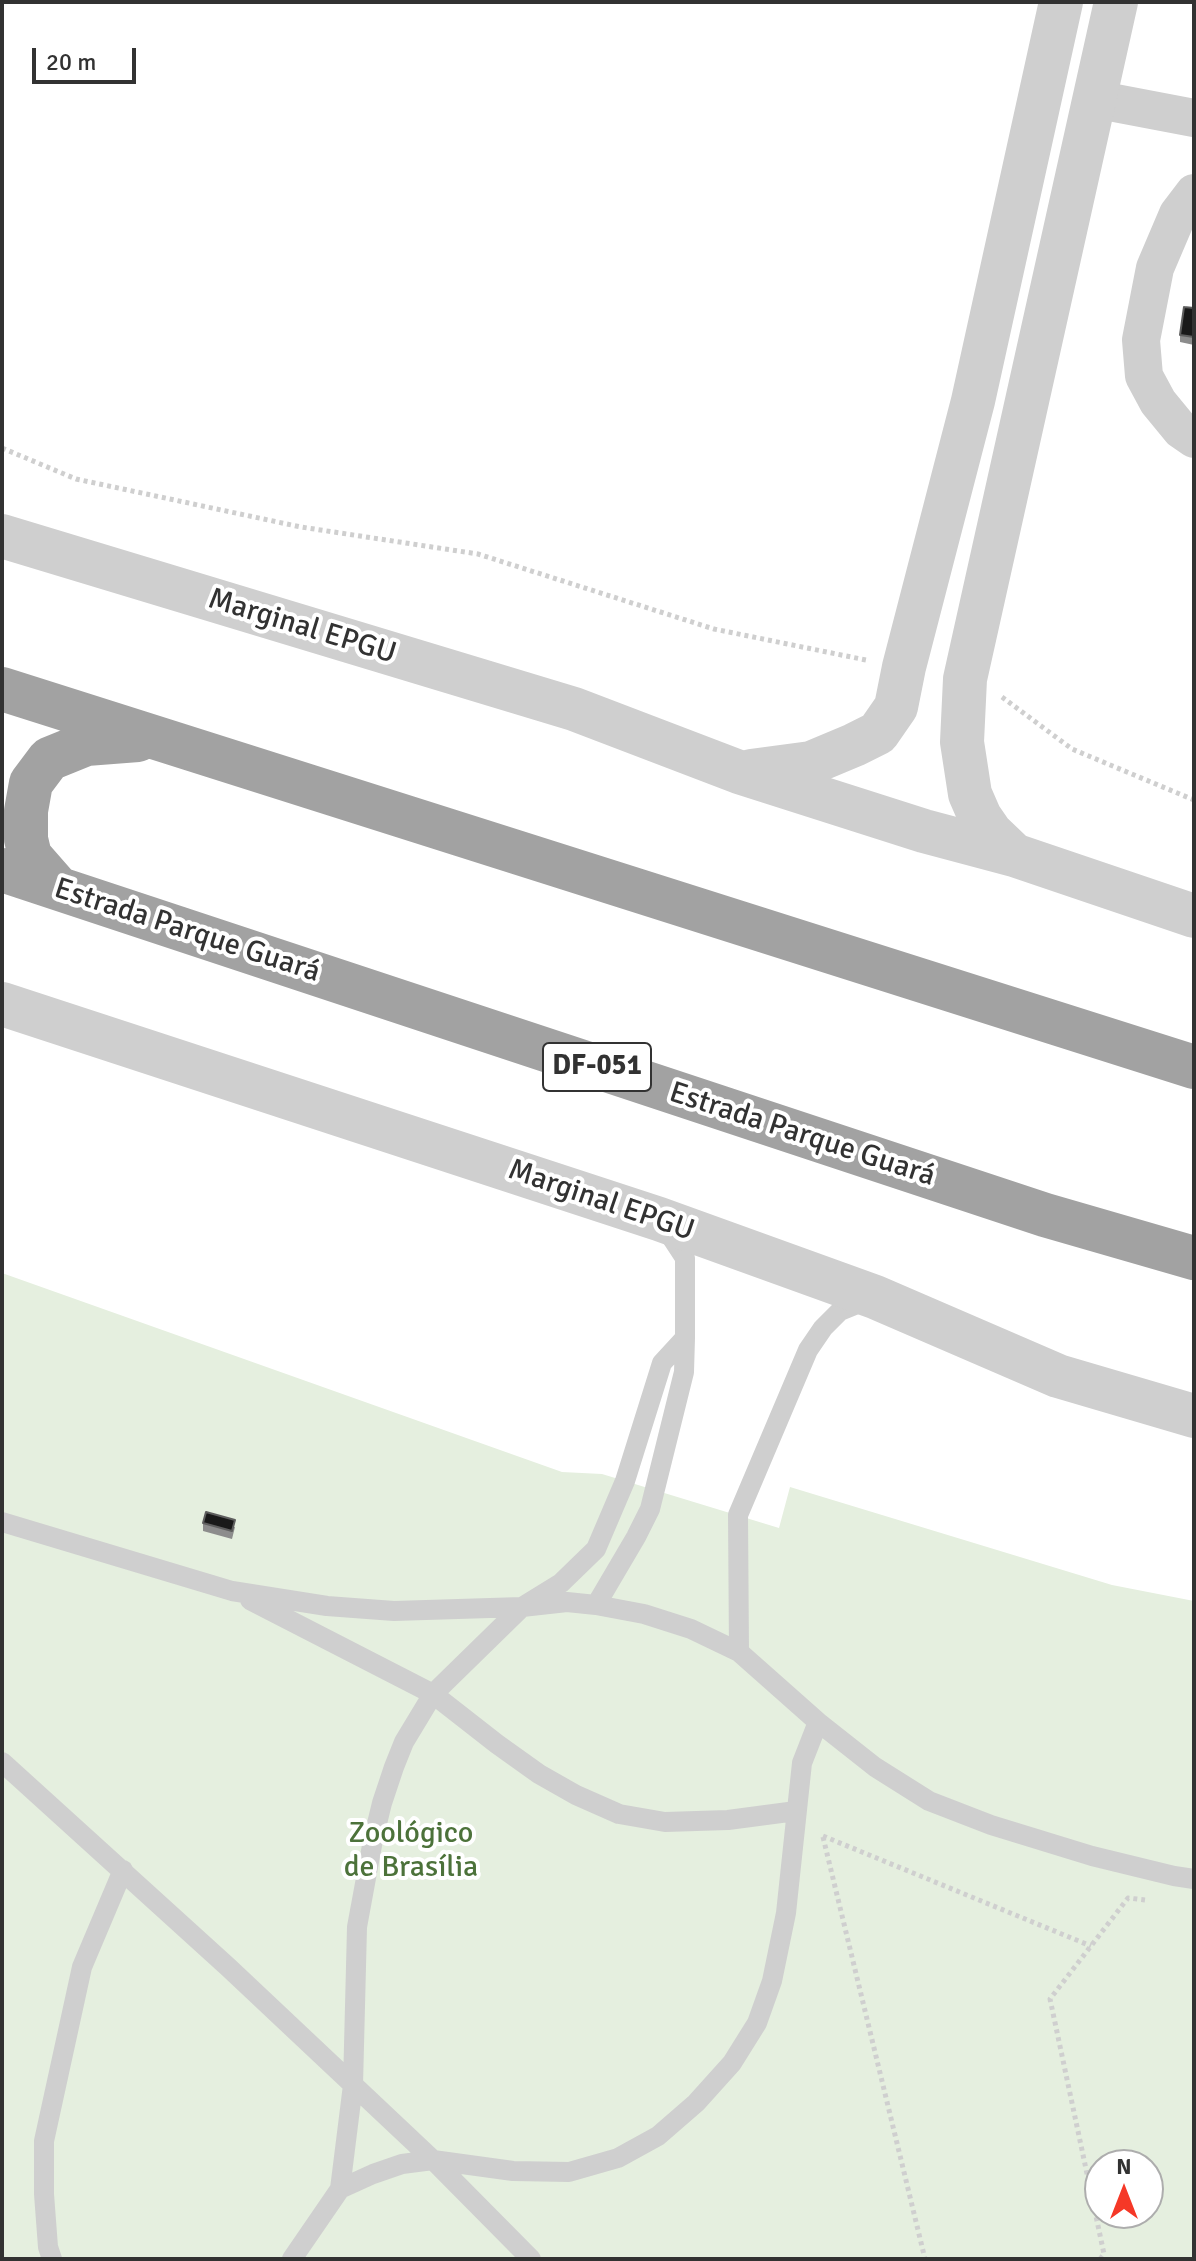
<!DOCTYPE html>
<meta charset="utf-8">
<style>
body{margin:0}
#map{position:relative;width:1196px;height:2261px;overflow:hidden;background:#fff;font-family:Signika,sans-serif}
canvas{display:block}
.frame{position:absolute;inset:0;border:4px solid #323232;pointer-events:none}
.north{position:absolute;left:1084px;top:2149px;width:80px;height:80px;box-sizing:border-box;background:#fff;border:2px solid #adadad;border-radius:50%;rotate:0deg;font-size:22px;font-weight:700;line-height:32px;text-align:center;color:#323232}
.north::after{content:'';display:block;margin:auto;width:28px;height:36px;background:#f53827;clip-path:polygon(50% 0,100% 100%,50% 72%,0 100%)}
.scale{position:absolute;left:32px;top:48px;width:104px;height:36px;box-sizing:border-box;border:4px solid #323232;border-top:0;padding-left:10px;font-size:24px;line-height:28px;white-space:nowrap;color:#323232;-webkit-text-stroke:6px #fff;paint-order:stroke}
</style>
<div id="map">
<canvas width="1196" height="2261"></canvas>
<div class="frame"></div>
<div class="north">N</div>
<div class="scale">20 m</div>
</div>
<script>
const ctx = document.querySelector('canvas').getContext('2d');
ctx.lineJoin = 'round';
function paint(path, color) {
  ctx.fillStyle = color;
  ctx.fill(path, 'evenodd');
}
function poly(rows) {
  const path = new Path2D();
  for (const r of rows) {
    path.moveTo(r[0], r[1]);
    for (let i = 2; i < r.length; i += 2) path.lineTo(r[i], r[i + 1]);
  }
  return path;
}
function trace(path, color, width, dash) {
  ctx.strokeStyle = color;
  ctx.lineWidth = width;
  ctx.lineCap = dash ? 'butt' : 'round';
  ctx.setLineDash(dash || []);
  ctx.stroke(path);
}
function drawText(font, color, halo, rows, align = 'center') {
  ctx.font = font + ' Signika,sans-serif';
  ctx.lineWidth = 8;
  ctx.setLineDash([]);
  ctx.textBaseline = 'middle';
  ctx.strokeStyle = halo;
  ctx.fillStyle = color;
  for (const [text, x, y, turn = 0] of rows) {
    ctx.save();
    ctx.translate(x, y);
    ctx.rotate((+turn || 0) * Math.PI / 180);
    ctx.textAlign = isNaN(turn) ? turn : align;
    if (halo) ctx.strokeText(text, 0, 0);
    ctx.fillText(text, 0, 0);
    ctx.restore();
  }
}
paint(poly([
 [2,1273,562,1472,602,1474,779,1528,790,1487,1112,1585,1194,1601,1194,2259,2,2259],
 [1100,2165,1148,2165,1148,2213,1100,2213]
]), '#e5efdf');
trace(poly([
 [2,448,76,479,301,527,478,554,714,629,866,660],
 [1002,697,1072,749,1194,800],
 [823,1836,1091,1946],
 [823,1837,925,2259],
 [1100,2259,1104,2254,1050,1999,1128,1898,1145,1900]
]), '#cfcfcf', 5, [4, 4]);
trace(poly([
 [2,1522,232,1591,327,1606,394,1611,522,1607,567,1602,596,1605,644,1614,691,1629,739,1652],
 [250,1600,433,1694,497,1744,539,1774,576,1795,619,1814,665,1822,728,1820,796,1811],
 [596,1605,636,1537,650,1509,684,1372,685,1338],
 [818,1722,875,1767,929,1801,991,1825,1092,1856,1174,1876,1194,1879],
 [2,1762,228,1967,433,2160,531,2259],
 [340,2189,373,2174,402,2164,433,2160,513,2171,569,2172,618,2158,658,2136,696,2103,732,2063,757,2023,772,1981,786,1913,802,1763,818,1722,739,1652,738,1515,808,1350,823,1328,840,1311,867,1300],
 [52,2259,48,2247,44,2194,44,2141,82,1967,123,1870],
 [292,2259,340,2189,353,2085,357,1927,373,1840,382,1803,394,1767,404,1742,433,1694,522,1607,561,1583,596,1549,625,1481,662,1363,685,1338,685,1258,666,1229]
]), '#cfcfcf', 20);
trace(poly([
 [1094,99,1194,118],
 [1194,193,1178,214,1155,268,1141,340,1144,376,1158,402,1181,430,1194,439]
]), '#cfcfcf', 38);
trace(poly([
 [2,536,574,709,739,772,924,831,1014,855,1194,916],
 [751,771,811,763,854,745,878,733,896,707,904,667,973,401,1061,2],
 [1014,855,991,833,980,817,970,794,962,742,965,679,1116,2],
 [2,1004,659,1219,875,1297,1058,1376,1194,1416]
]), '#cfcfcf', 44);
trace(poly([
 [2,689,1194,1067],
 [2,870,1045,1215,1194,1258],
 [58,888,30,856,26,839,26,811,31,783,49,759,86,744,138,740]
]), '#a2a2a2', 44);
paint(poly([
 [1194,308,1194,345,1180,342,1180,335],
 [203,1523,235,1527,232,1539,203,1531]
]), '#8c8c8c');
const building = poly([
 [1184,307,1194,308,1194,337,1180,335,1184,307],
 [206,1512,235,1520,232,1531,203,1523,206,1512]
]);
paint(building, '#191919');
trace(building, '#5e5e5e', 2);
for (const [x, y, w] of [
 [597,1067,108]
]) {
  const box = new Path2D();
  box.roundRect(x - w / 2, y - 24, w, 48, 6);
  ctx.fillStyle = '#fff';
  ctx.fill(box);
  trace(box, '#323232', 2);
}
drawText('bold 28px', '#323232', null, [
 ["DF-051",597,1067]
]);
drawText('30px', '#323232', '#fff', [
 ["Marginal EPGU",302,627,17],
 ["Estrada Parque Guará",187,931,18],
 ["Estrada Parque Guará",802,1135,18],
 ["Marginal EPGU",601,1201,19]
]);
drawText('30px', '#4c723a', '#fff', [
 ["Zoológico",411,1834],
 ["de Brasília",411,1868]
]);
</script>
